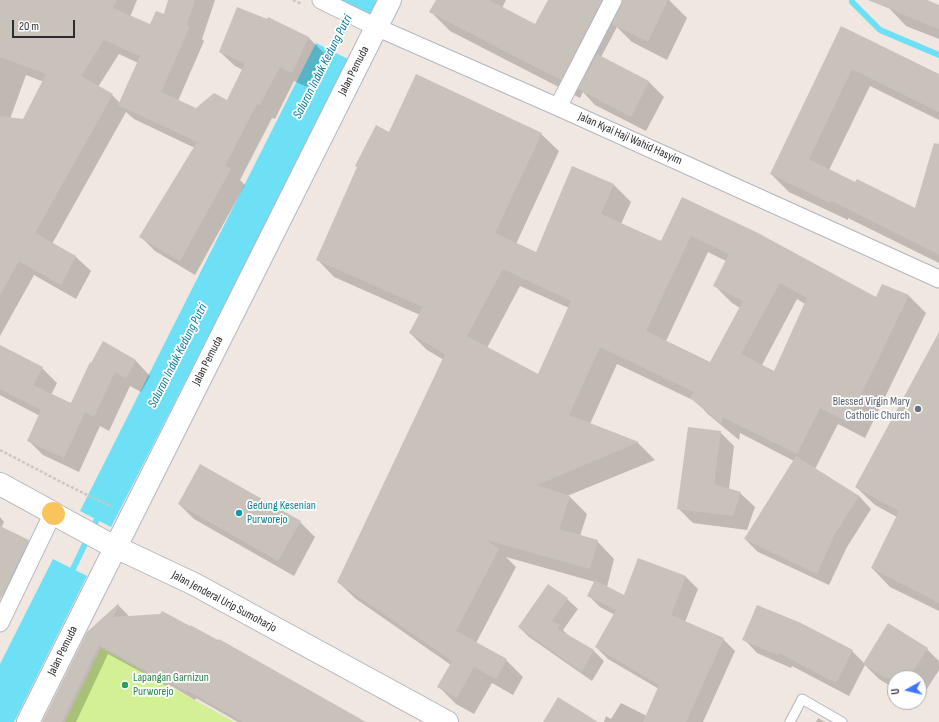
<!DOCTYPE html>
<style>
body{margin:0}
#map{position:relative;width:939px;height:722px;overflow:hidden;background:#efe7e0;font-family:"Sofia Sans Condensed",sans-serif}
canvas{display:block}
.north{position:absolute;left:887px;top:670px;width:40px;height:40px;box-sizing:border-box;background:#fff;border:1px solid #ababab;border-radius:50%;rotate:262deg;font-size:11px;font-weight:700;line-height:16px;text-align:center;color:#2d2d2d}
.north::after{content:'';display:block;margin:auto;width:14px;height:18px;background:#3d75ff;clip-path:polygon(50% 0,100% 100%,50% 72%,0 100%)}
.scale{position:absolute;left:12px;top:20px;width:63px;height:18px;box-sizing:border-box;border:2px solid #2d2d2d;border-top:0;padding-left:5px;font-size:12px;line-height:14px;white-space:nowrap;color:#2d2d2d;-webkit-text-stroke:3px #fff;paint-order:stroke}
</style>
<div id="map">
<canvas width="939" height="722"></canvas>
<div class="north">U</div>
<div class="scale">20 m</div>
</div>
<script>
const ctx = document.querySelector('canvas').getContext('2d');
ctx.lineJoin = 'round';
function paint(path, color) {
  ctx.fillStyle = color;
  ctx.fill(path, 'evenodd');
}
function poly(rows) {
  const path = new Path2D();
  for (const r of rows) {
    path.moveTo(r[0], r[1]);
    for (let i = 2; i < r.length; i += 2) path.lineTo(r[i], r[i + 1]);
  }
  return path;
}
function trace(path, color, width, dash) {
  ctx.strokeStyle = color;
  ctx.lineWidth = width;
  ctx.lineCap = dash ? 'butt' : 'round';
  ctx.setLineDash(dash || []);
  ctx.stroke(path);
}
function drawText(font, color, halo, rows, align = 'center') {
  ctx.font = font + ' "Sofia Sans Condensed",sans-serif';
  ctx.lineWidth = 3.5;
  ctx.setLineDash([]);
  ctx.textBaseline = 'middle';
  ctx.strokeStyle = halo;
  ctx.fillStyle = color;
  for (const [text, x, y, turn = 0] of rows) {
    ctx.save();
    ctx.translate(x, y);
    ctx.rotate((+turn || 0) * Math.PI / 180);
    ctx.textAlign = isNaN(turn) ? turn : align;
    if (halo) ctx.strokeText(text, 0, 0);
    ctx.fillText(text, 0, 0);
    ctx.restore();
  }
}
paint(poly([
 [101,648,234,722,65,722]
]), '#d3f095');
paint(poly([
 [341,0,381,0,370,23,338,6],
 [316,43,350,60,111,527,80,511],
 [53,559,87,576,14,722,0,722,0,664]
]), '#6ee0f6');
paint(poly([
 [0,0,137,0,130,17,150,26,164,16,169,0,215,0,202,39,204,41,178,101,196,109,227,101,243,70,235,66,220,52,268,20,269,18,309,38,324,53,307,87,294,81,275,119,272,118,240,180,245,185,195,275,155,251,140,236,195,148,134,119,126,112,52,244,76,257,91,271,76,299,34,275,0,336],
 [119,54,138,63,120,103,112,95,98,87],
 [26,75,44,82,24,120,10,119],
 [437,0,506,0,502,8,536,26,549,0,669,0,687,18,667,60,632,42,617,27,601,57,649,82,664,97,646,131,595,105,583,92,580,98,450,31,431,12],
 [892,0,925,0,939,6,939,39,906,26,889,8],
 [842,27,939,75,939,120,870,86,829,170,856,183,916,209,939,158,939,263,848,218,848,220,789,192,771,174],
 [390,133,541,134,559,151,516,244,536,253,614,185,631,202,621,224,661,243,682,198,876,298,882,286,909,296,926,313,865,438,838,424,815,469,859,496,871,509,847,547,829,585,758,552,745,539,794,461,740,433,739,440,709,415,695,401,617,364,590,424,638,443,655,460,567,496,570,497,587,514,580,536,597,541,614,559,607,587,625,597,686,577,698,589,685,622,723,639,735,651,703,722,604,722,606,716,611,719,621,703,647,716,659,689,608,659,596,647,615,615,600,607,588,595,595,582,506,557,516,567,476,643,506,660,523,677,513,695,492,683,474,714,456,704,439,687,451,665,356,599,338,582,444,360,427,350,410,333,420,315,334,277,317,259],
 [708,252,726,261,715,286,732,303,740,308,711,363,666,341],
 [520,286,569,308,538,376,487,348],
 [797,299,805,304,775,372,762,365],
 [939,334,939,611,890,587,872,568,897,517,875,505,856,487],
 [103,342,136,361,150,376,141,392,130,386,109,431,100,426,79,472,43,455,28,440,40,416,0,395,0,346,42,368,57,383,51,395,71,404],
 [720,432,734,446,729,489,740,493,755,507,747,530,693,523,678,508],
 [179,504,300,522,315,537,294,576,194,519],
 [0,517,4,522,1,528,28,541,40,553,17,602,0,594],
 [567,599,578,609,563,630,570,637,593,650,604,661,592,681,529,637,519,627],
 [118,605,128,615,127,617,364,722,238,722,196,698,195,700,168,684,167,686,108,654,76,722,44,722],
 [744,639,852,651,864,663,927,649,939,661,939,670,918,703,916,702,919,702,919,678,895,678,895,689,879,679,865,665,849,696,792,666,791,668,757,653],
 [818,718,825,722,816,722]
]), '#0003');
trace(poly([
 [852,0,852,2,880,30,939,55],
 [329,58,349,16],
 [70,575,100,513]
]), '#6ee0f6', 6);
paint(poly([
 [0,0,117,0,113,8,150,24,156,11,164,14,168,0,195,0,187,25,190,26,161,92,196,108,214,93,227,100,245,63,219,52,237,7,267,19,268,17,309,37,292,73,280,67,260,105,257,104,225,166,231,169,180,261,139,237,197,142,118,105,140,56,104,40,81,76,113,94,35,233,76,256,61,285,19,261,0,295,0,116,23,119,46,74,0,57],
 [436,0,489,0,535,24,548,0,602,0,561,80,429,12],
 [623,0,668,0,648,42,612,24],
 [868,0,927,0,939,5,939,29],
 [841,26,939,74,939,112,852,69,809,159,855,182,857,179,915,208,934,143,939,144,939,255,831,201,830,203,770,174],
 [597,54,649,81,631,117,578,89],
 [416,74,542,133,495,233,536,252,572,166,614,184,601,214,661,241,682,197,758,233,876,297,882,284,909,295,848,422,820,408,797,454,722,417,722,424,690,398,694,392,600,347,569,415,639,442,537,485,570,496,559,529,598,540,590,569,486,540,499,549,456,631,507,659,496,679,474,667,457,698,437,687,452,661,337,582,445,354,409,333,423,307,316,260,357,167,355,166,376,125,389,132],
 [691,236,729,254,713,286,743,301,710,362,646,331],
 [503,269,571,301,538,374,467,336],
 [780,283,807,298,774,371,741,354],
 [939,332,939,603,871,568,899,511,855,487],
 [103,341,136,360,126,378,115,372,94,417,85,412,64,458,27,441,41,410,0,389,0,345,43,367,33,385,71,403,90,362,91,363],
 [688,427,721,431,714,484,741,492,733,516,677,509],
 [796,456,859,496,835,534,817,574,744,539],
 [200,464,301,521,278,561,178,504],
 [0,526,29,540,0,600],
 [638,558,686,576,671,615,724,638,686,722,643,722,659,685,595,647,616,610,587,596,595,580,624,595],
 [548,584,568,598,552,621,560,625,558,629,594,650,582,672,518,627],
 [118,604,119,604,113,617,160,614,162,611,190,626,190,625,218,640,219,639,366,722,243,722,186,690,185,691,158,675,157,677,99,645,62,722,42,722,87,632],
 [757,605,801,623,853,650,836,683,779,653,778,655,742,640],
 [888,623,928,648,909,678,886,678,863,664],
 [558,697,598,722,543,722]
]), '#c8c2bb');
const lane = poly([
 [790,722,802,699,842,722]
]);
const street = poly([
 [321,0,376,27,558,107,939,279],
 [558,107,613,0],
 [0,623,53,513]
]);
const secondary = poly([
 [0,484,53,513],
 [54,514,107,543,194,584,447,722],
 [28,722,390,0]
]);
const primary = poly([
 [53,513,54,514]
]);
trace(lane, '#b3b7c1', 11);
trace(street, '#b3b7c1', 19);
trace(secondary, '#b3b7c1', 24);
trace(primary, '#c8c8c8', 24);
trace(poly([
 [293,0,302,4],
 [0,450,65,484,112,507]
]), '#c8c8c8', 2.5, [3, 2]);
trace(lane, '#fff', 9);
trace(street, '#fff', 17);
trace(secondary, '#fff', 22);
trace(primary, '#f9c45b', 22);
for (const [x, y, r, color] of [
 [918,409,4,"#6b7280"],
 [239,513,4,"#0f9aa8"],
 [125,685,4,"#2e9e5b"]
]) {
  const dot = new Path2D();
  dot.arc(x, y, r, 0, 2 * Math.PI);
  ctx.fillStyle = color;
  ctx.fill(dot);
  trace(dot, '#fff', 1.5);
}
drawText('12px', '#2d2d2d', '#fff', [
 ["Jalan Pemuda",354,71,-63],
 ["Jalan Kyai Haji Wahid Hasyim",630,139,24],
 ["Jalan Pemuda",208,361,-63],
 ["Jalan Jenderal Urip Sumoharjo",224,602,28],
 ["Jalan Pemuda",63,651,-64]
]);
drawText('12px', '#5b616d', '#fff', [
 ["Blessed Virgin Mary",910,402],
 ["Catholic Church",910,416]
], 'right');
drawText('12px', '#0d838f', '#fff', [
 ["Gedung Kesenian",247,506],
 ["Purworejo",247,520]
], 'left');
drawText('12px', '#27864d', '#fff', [
 ["Lapangan Garnizun",133,678],
 ["Purworejo",133,692]
], 'left');
drawText('italic 13px', '#077ca1', '#fff', [
 ["Saluran Induk Kedung Putri",323,67,-63],
 ["Saluran Induk Kedung Putri",178,356,-63]
]);
</script>
